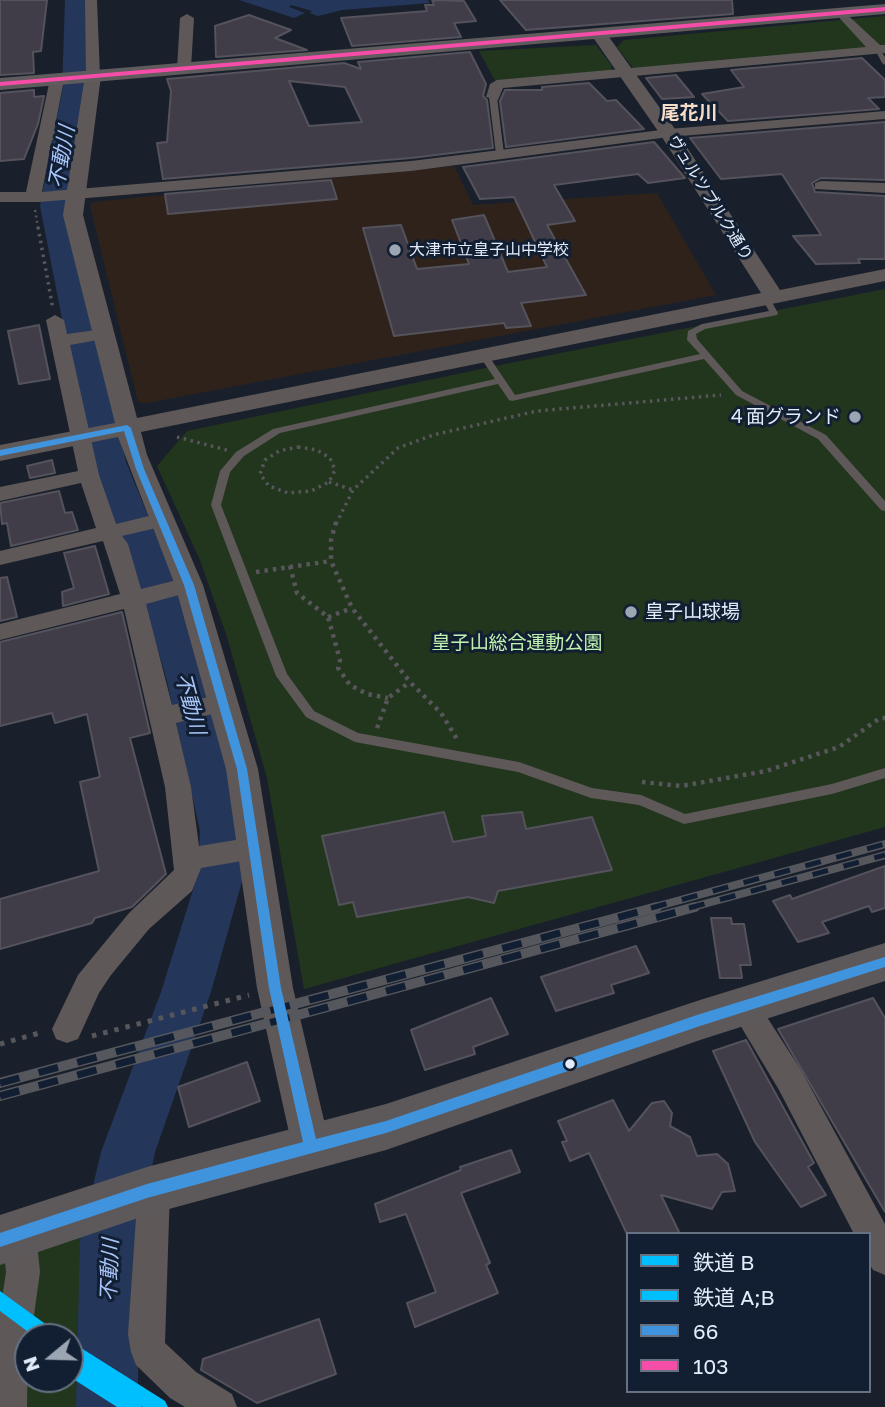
<!DOCTYPE html>
<meta charset="utf-8">
<style>
body{margin:0}
#map{position:relative;width:885px;height:1407px;overflow:hidden;background:#19202b;font-family:"Golos Text","Noto Sans JP",sans-serif}
canvas{display:block}
.legend{position:absolute;left:626px;top:1232px;width:245px;height:161px;box-sizing:border-box;background:#121f32;border:2px solid #667182;margin:0;padding:9px 12px;list-style:none;font-size:21px;color:#e3ecfa}
.legend li{display:flex;align-items:center;gap:14px;height:35px}
.legend b{width:35px;border:2px solid #667182}
.north{position:absolute;left:14px;top:1323px;width:70px;height:70px;box-sizing:border-box;background:#121f32;border:2px solid #667182;border-radius:50%;rotate:251deg;font-size:19px;font-weight:700;line-height:28px;text-align:center;color:#e3ecfa}
.north::after{content:'';display:block;margin:auto;width:24px;height:32px;background:#9ca5b2;clip-path:polygon(50% 0,100% 100%,50% 72%,0 100%)}
</style>
<div id="map">
<canvas width="885" height="1407"></canvas>
<ul class="legend">
<li><b style="height:9px;background:#00bfff"></b>鉄道 B</li>
<li><b style="height:9px;background:#00bfff"></b>鉄道 A;B</li>
<li><b style="height:9px;background:#4094de"></b>66</li>
<li><b style="height:9px;background:#f54da8"></b>103</li>
</ul>
<div class="north">N</div>
</div>
<script>
const ctx = document.querySelector('canvas').getContext('2d');
ctx.lineJoin = 'round';
function paint(path, color) {
  ctx.fillStyle = color;
  ctx.fill(path, 'evenodd');
}
function poly(rows) {
  const path = new Path2D();
  for (const r of rows) {
    path.moveTo(r[0], r[1]);
    for (let i = 2; i < r.length; i += 2) path.lineTo(r[i], r[i + 1]);
  }
  return path;
}
function trace(path, color, width, dash) {
  ctx.strokeStyle = color;
  ctx.lineWidth = width;
  ctx.lineCap = dash ? 'butt' : 'round';
  ctx.setLineDash(dash || []);
  ctx.stroke(path);
}
function drawText(font, color, halo, rows, align = 'center') {
  ctx.font = font + ' "Golos Text","Noto Sans JP",sans-serif';
  ctx.lineWidth = 6;
  ctx.setLineDash([]);
  ctx.textBaseline = 'middle';
  ctx.strokeStyle = halo;
  ctx.fillStyle = color;
  for (const [text, x, y, turn = 0] of rows) {
    ctx.save();
    ctx.translate(x, y);
    ctx.rotate((+turn || 0) * Math.PI / 180);
    ctx.textAlign = isNaN(turn) ? turn : align;
    if (halo) ctx.strokeText(text, 0, 0);
    ctx.fillText(text, 0, 0);
    ctx.restore();
  }
}
paint(poly([
 [454,166,473,205,657,193,716,295,147,403,138,402,90,206,93,202]
]), '#2f221b');
paint(poly([
 [885,16,885,47,634,69,617,47,624,40],
 [596,45,612,66,611,72,495,81,479,51],
 [885,289,885,827,304,989,267,778,227,637,200,560,157,466,187,431,505,364],
 [131,1208,123,1350,142,1407,0,1407,0,1259],
 [28,1337,70,1337,70,1379,28,1379]
]), '#22361e');
paint(poly([
 [239,0,428,0,430,3,342,10,318,16,310,13,312,11,291,5,289,7,305,13,294,18]
]), '#24375a');
paint(poly([
 [65,0,87,0,86,91,68,206,126,462,185,606,209,681,246,831,244,874,211,992,155,1152,138,1241,138,1407,76,1407,80,1241,101,1152,161,992,198,874,200,831,167,681,145,606,90,462,40,206,62,91,65,0]
]), '#24375a');
const building = poly([
 [0,0,47,0,41,51,33,52,34,73,0,75,0,0],
 [432,0,464,1,476,21,454,23,461,37,352,46,341,18,427,11,425,5,434,5,432,0],
 [500,0,732,0,733,14,526,30,500,0],
 [249,15,291,30,275,38,307,50,216,57,215,26,249,15],
 [470,52,486,84,483,96,487,100,493,148,411,158,163,179,157,143,167,142,171,91,167,79,344,63,361,69,358,62,470,52],
 [289,81,345,87,362,122,309,126,289,81],
 [862,58,885,80,885,97,868,98,879,109,728,121,702,94,744,87,731,70,862,58],
 [676,75,694,97,662,99,646,78,676,75],
 [589,83,607,101,616,100,644,129,506,147,500,101,505,90,542,90,542,87,589,83],
 [34,90,34,97,44,96,38,124,24,159,0,161,0,93,34,90],
 [885,122,885,180,821,178,812,183,815,192,885,196,885,259,858,259,860,263,816,264,793,236,821,235,782,174,721,179,690,138,885,122],
 [654,142,685,178,648,183,638,174,554,185,575,221,547,225,586,295,521,303,531,326,506,328,504,323,394,336,363,228,401,225,417,269,469,264,452,220,484,215,508,272,547,267,514,197,480,199,463,167,654,142],
 [331,180,337,199,168,214,165,194,331,180],
 [39,325,50,379,19,384,8,331,39,325],
 [52,460,55,473,30,478,27,466,52,460],
 [59,491,65,513,72,512,78,530,11,546,7,523,2,524,0,503,59,491],
 [95,546,109,594,63,606,62,592,74,588,64,553,95,546],
 [7,577,17,617,0,621,0,578,7,577],
 [122,612,150,733,130,738,166,874,132,907,95,918,92,923,0,949,0,899,99,871,80,782,100,777,87,714,55,723,52,713,0,726,0,642,122,612],
 [444,812,453,842,486,836,482,816,522,812,526,829,592,817,612,870,498,891,494,903,468,897,357,917,353,902,339,905,322,836,444,812],
 [885,866,885,908,872,912,869,906,822,922,829,933,798,942,773,901,790,895,792,899,885,866],
 [711,918,731,918,732,924,744,924,751,965,740,965,742,978,720,978,711,918],
 [636,946,649,973,611,985,614,993,556,1011,541,977,636,946],
 [491,998,508,1034,473,1047,475,1054,425,1070,411,1030,491,998],
 [873,998,885,1018,885,1212,778,1029,873,998],
 [746,1040,814,1163,808,1167,826,1195,801,1207,755,1142,713,1051,746,1040],
 [247,1062,260,1101,189,1127,178,1087,247,1062],
 [613,1100,629,1131,652,1103,664,1101,672,1113,670,1126,690,1137,697,1156,717,1154,728,1164,735,1191,722,1192,712,1209,661,1195,680,1234,627,1234,589,1153,570,1161,562,1142,567,1141,558,1121,613,1100],
 [511,1150,520,1172,461,1193,490,1263,486,1265,498,1293,415,1327,407,1303,436,1292,406,1214,380,1222,375,1204,461,1170,460,1167,511,1150],
 [319,1319,336,1374,257,1403,201,1370,203,1359,319,1319]
]);
paint(building, '#413d48');
trace(building, '#54525b', 2);
trace(poly([
 [35,210,38,228]
]), '#57565b', 2.5, [2, 3.5]);
trace(poly([
 [38,227,53,309],
 [177,437,227,450],
 [298,447,317,450,330,458,335,470,329,482,311,491,288,493,269,486,260,474,265,460,279,451,298,447],
 [329,482,353,490],
 [336,524,353,490,398,448,433,435,537,411,721,395]
]), '#57565b', 3.5, [2.5, 4.5]);
trace(poly([
 [336,522,331,540,331,561,352,608,410,682,441,713,457,739],
 [290,566,297,593,328,617,340,660,338,668,350,685,367,694,388,698],
 [256,572,331,561],
 [328,617,352,608],
 [377,728,388,698,410,682],
 [642,782,681,786,766,771,839,747,880,718,885,718]
]), '#57565b', 4.5, [3.5, 5]);
trace(poly([
 [92,1036,249,995],
 [0,1044,43,1032]
]), '#57565b', 5, [4.5, 7]);
paint(poly([
 [875,49,880,50,885,57,885,65,882,63,875,49],
 [493,95,497,97,504,154,500,156,496,154,489,97,493,95],
 [765,294,769,297,778,313,777,315,705,329,696,334,697,339,742,391,826,435,885,501,885,511,881,510,818,439,736,395,704,359,512,401,509,400,498,384,280,433,244,456,230,472,221,505,287,674,314,711,358,733,519,762,592,788,641,795,685,814,832,784,885,768,885,778,832,794,684,824,639,805,591,798,518,772,355,742,306,717,276,676,211,505,220,471,236,452,273,429,495,379,478,354,483,351,486,352,515,395,700,354,687,340,688,331,702,324,769,311,761,297,765,294]
]), '#5e5858');
paint(poly([
 [85,0,97,0,100,76,93,80,86,76,85,0],
 [840,8,880,45,885,45,885,53,503,88,498,100,486,97,490,84,497,80,866,47,834,12,840,8],
 [187,14,194,18,191,68,184,72,177,68,180,18,187,14],
 [57,75,64,79,54,131,85,130,92,134,85,138,52,140,42,192,411,161,669,129,885,111,885,119,669,137,411,171,39,202,0,202,0,192,26,192,50,79,57,75],
 [821,181,885,183,885,193,815,189,815,183,821,181],
 [55,315,64,320,67,334,103,329,112,334,109,338,70,345,99,475,116,524,161,513,172,520,169,525,122,536,128,544,141,589,189,577,197,580,200,585,197,590,146,604,172,705,223,694,232,697,235,703,232,709,176,723,191,787,199,846,254,837,264,840,267,848,264,856,254,859,201,868,192,891,149,929,111,975,99,993,78,1039,67,1043,56,1039,52,1029,78,975,129,913,174,870,165,787,124,609,0,640,0,624,120,594,103,541,0,565,0,551,96,528,81,483,0,501,0,487,78,471,46,320,55,315],
 [744,993,754,997,801,1070,885,1224,885,1275,873,1270,869,1263,869,1234,854,1234,779,1090,734,1015,729,1006,734,997,744,993],
 [154,1173,166,1178,170,1189,165,1343,196,1372,232,1394,237,1407,185,1407,170,1398,136,1365,131,1352,128,1334,138,1189,142,1178,154,1173],
 [19,1216,31,1221,36,1233,40,1272,31,1337,28,1337,27,1407,0,1407,0,1312,6,1272,2,1233,7,1221,19,1216]
]), '#5e5858');
paint(poly([
 [598,28,604,30,675,129,780,290,885,269,885,281,141,432,147,455,203,585,258,769,293,988,330,1146,325,1159,311,1165,297,1159,292,1146,257,988,226,769,175,585,118,437,0,461,0,445,115,423,63,215,85,76,93,71,101,76,83,215,137,418,761,293,660,134,590,33,598,28]
]), '#5e5858');
paint(poly([
 [885,4,885,14,0,90,0,78,885,4]
]), '#605b5c');
paint(poly([
 [885,943,885,981,700,1040,386,1150,147,1215,0,1265,0,1215,147,1167,386,1104,700,1000,885,943]
]), '#5d595b');
const railFar1 = poly([
 [651,908,885,844],
 [689,908,885,855]
]);
const rail = poly([
 [0,1083,657,907],
 [0,1096,695,907]
]);
trace(railFar1, '#55575d', 8);
trace(rail, '#55575d', 10);
trace(railFar1, '#121f32', 5, [16]);
trace(rail, '#121f32', 7, [20]);
paint(poly([
 [127,425,131,428,144,469,194,585,247,769,281,988,316,1139,386,1121,700,1014,885,957,885,967,700,1026,386,1133,147,1198,0,1247,0,1233,147,1184,303,1142,269,988,237,769,184,585,136,469,124,431,0,456,0,450,127,425]
]), '#4094de');
paint(poly([
 [885,7,885,11,0,86,0,82,885,7]
]), '#f54da8');
paint(poly([
 [0,1291,55,1331,58,1337,35,1337,0,1311,0,1291],
 [70,1341,165,1401,168,1407,143,1407,70,1360,70,1341]
]), '#00bfff');
paint(poly([
 [70,1358,139,1401,142,1407,117,1407,70,1377,70,1358]
]), '#00bfff');
for (const [x, y, r, color] of [
 [395,250,7,"#9ca5b2"],
 [855,417,7,"#9ca5b2"],
 [631,612,7,"#9ca5b2"],
 [570,1064,6,"#e3ecfa"]
]) {
  const dot = new Path2D();
  dot.arc(x, y, r, 0, 2 * Math.PI);
  ctx.fillStyle = color;
  ctx.fill(dot);
  trace(dot, '#121f32', 2.5);
}
drawText('16px', '#e3ecfa', '#121f32', [
 ["ヴュルツブルク通り",710,198,58]
]);
drawText('16px', '#e3ecfa', '#121f32', [
 ["大津市立皇子山中学校",409,250]
], 'left');
drawText('bold 19px', '#f6ddc7', '#121f32', [
 ["尾花川",689,113]
]);
drawText('19px', '#e3ecfa', '#121f32', [
 ["４面グランド",841,417],
 ["皇子山球場",645,612,"left"]
], 'right');
drawText('19px', '#c0f2b0', '#121f32', [
 ["皇子山総合運動公園",517,643]
]);
drawText('italic 21px', '#a7c4f9', '#121f32', [
 ["不動川",62,157,-80],
 ["不動川",190,704,75],
 ["不動川",110,1270,-88]
]);
</script>
